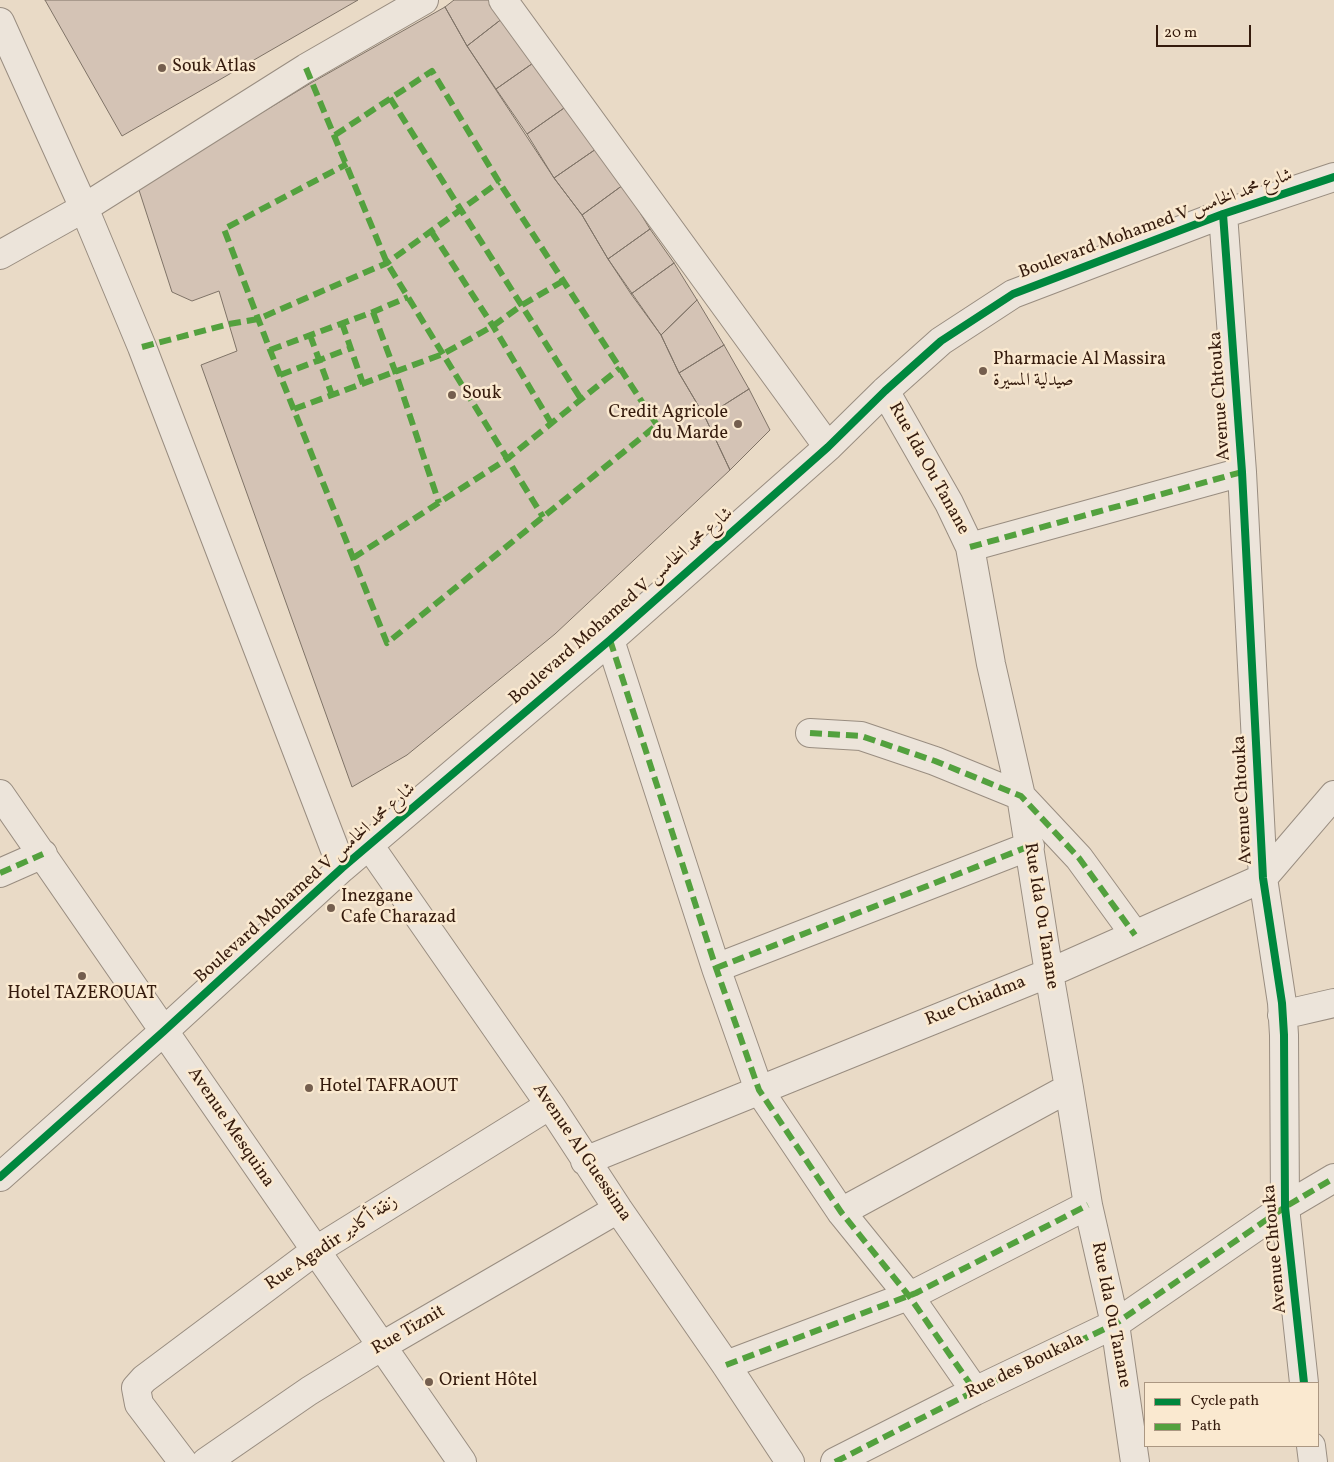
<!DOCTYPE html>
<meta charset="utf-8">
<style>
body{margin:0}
#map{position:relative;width:1334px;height:1462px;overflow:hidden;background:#e9dac6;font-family:Vollkorn,serif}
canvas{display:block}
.legend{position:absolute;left:1144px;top:1382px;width:175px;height:65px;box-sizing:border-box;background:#fae9d0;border:1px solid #ab9782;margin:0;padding:6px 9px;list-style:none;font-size:15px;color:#351b0d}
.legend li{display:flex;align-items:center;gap:10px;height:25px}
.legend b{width:25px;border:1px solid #ab9782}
.scale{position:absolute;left:1156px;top:25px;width:95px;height:22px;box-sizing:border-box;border:2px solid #351b0d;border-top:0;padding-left:6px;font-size:15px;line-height:18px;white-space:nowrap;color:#351b0d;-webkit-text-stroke:4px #fae9d0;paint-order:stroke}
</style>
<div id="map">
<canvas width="1334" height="1462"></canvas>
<ul class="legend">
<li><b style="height:6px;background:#00873e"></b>Cycle path</li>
<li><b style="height:6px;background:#53a13e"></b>Path</li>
</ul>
<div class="scale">20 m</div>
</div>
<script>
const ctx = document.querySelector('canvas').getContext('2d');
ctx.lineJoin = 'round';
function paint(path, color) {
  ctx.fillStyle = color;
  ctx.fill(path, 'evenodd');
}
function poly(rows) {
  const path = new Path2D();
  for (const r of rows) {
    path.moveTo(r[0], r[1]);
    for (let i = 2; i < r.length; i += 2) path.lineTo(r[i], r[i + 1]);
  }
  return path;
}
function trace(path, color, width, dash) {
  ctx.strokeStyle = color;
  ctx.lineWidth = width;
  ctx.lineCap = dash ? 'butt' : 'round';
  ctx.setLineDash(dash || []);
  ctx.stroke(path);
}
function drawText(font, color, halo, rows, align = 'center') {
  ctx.font = font + ' Vollkorn,Amiri,serif';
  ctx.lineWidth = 5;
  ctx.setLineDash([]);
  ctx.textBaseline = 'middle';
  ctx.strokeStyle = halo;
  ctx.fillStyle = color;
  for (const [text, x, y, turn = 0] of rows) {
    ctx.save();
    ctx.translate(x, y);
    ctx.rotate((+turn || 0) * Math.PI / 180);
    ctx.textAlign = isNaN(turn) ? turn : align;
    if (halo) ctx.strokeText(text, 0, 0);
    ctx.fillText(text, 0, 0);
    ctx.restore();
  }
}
const building = poly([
 [45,0,358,0,122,136,45,0],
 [454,0,490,0,503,18,467,46,445,7,454,0],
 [445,7,467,46,554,178,582,215,608,259,661,335,679,373,705,417,730,470,555,634,407,755,352,787,201,365,237,351,219,291,192,301,172,292,138,187,311,83,445,7],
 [503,18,536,61,496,89,467,46,503,18],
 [536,61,567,106,527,134,496,89,536,61],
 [567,106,596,149,554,178,527,134,567,106],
 [596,149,623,185,582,215,554,178,596,149],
 [623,185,650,229,608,259,582,215,623,185],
 [650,229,674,263,631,294,608,259,650,229],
 [674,263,697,300,661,335,631,294,674,263],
 [697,300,724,345,679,373,661,335,697,300],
 [724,345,749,389,705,417,679,373,724,345],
 [749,389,770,430,730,470,705,417,749,389]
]);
paint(building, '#d4c3b5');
trace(building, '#7f7367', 1);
const minor = poly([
 [503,0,828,447],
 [0,22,84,208,142,347,342,868],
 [1223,214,1242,472,1263,878,1282,1003,1284,1035,1285,1207,1304,1383],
 [0,255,84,208,306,68,424,0],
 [885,391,949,503,970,547,991,664,1021,796,1049,973,1069,1088,1088,1205,1115,1324,1135,1462],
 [970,547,1242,472],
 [610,640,716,968,759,1090,841,1212,909,1296,975,1391],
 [810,733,861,736,935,761,1021,796,1079,858,1135,935],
 [0,794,462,1462],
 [369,845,550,1105,618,1209,726,1365,790,1462],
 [0,873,43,854],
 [716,968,1030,846],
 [1282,1015,1334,1003],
 [585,1161,1049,973,1263,878,1334,795],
 [0,1177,164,1031,342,868,610,640,828,447,885,391,941,341,1013,294,1223,214,1334,177],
 [841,1212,1069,1088],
 [726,1365,916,1293,1088,1205],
 [1311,1446,1313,1462],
 [183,1462,139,1404,136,1388,144,1379,315,1251,550,1105],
 [206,1462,309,1391,382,1346,618,1209],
 [835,1462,975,1391,1115,1324,1285,1207,1334,1178]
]);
trace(minor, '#998d80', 30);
trace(minor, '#ece4da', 28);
trace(poly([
 [306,68,387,263,543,517],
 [390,98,581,399],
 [335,135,432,71,499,182,657,425,387,643,270,350,224,229,347,164],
 [431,231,493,326,551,423],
 [373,312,395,371,439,503],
 [342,323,363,384],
 [310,335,332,395],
 [142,347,229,324,258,319,387,263,499,182],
 [270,350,373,312,408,297],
 [280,375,351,348],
 [294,409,443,354,493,326,522,305,563,281],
 [970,547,1242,472],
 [353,558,507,459,620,368],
 [610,640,716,968,759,1090,841,1212,909,1296,975,1391],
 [810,733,861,736,935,761,1021,796,1079,858,1135,935],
 [0,873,43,854],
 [716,968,1030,846],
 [726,1365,916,1293,1088,1205],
 [835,1462,975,1391,1115,1324,1285,1207,1334,1178]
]), '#53a13e', 6, [12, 6]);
trace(poly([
 [1223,214,1242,472,1263,878,1282,1003,1284,1035,1285,1207,1304,1383],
 [0,1177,164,1031,342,868,610,640,828,447,885,391,941,341,1013,294,1223,214,1334,177]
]), '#00873e', 8);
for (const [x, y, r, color] of [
 [162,68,5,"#745e4e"],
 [983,371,5,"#745e4e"],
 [452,395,5,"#745e4e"],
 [738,424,5,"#745e4e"],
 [331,908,5,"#745e4e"],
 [82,976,5,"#745e4e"],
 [309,1088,5,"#745e4e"],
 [429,1382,5,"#745e4e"]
]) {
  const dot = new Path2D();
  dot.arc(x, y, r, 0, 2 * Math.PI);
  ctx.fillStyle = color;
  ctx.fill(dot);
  trace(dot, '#fae9d0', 2);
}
drawText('18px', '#351b0d', '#fae9d0', [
 ["Souk Atlas",172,68],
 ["Pharmacie Al Massira",993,361],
 ["صيدلية المسيرة",993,382],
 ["Souk",462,395],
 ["Credit Agricole",728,414,"right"],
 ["du Marde",728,435,"right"],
 ["Inezgane",341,898],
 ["Cafe Charazad",341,919],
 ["Hotel TAZEROUAT",82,995,"center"],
 ["Hotel TAFRAOUT",319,1088],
 ["Orient Hôtel",439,1382]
], 'left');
drawText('18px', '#351b0d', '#fae9d0', [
 ["Boulevard Mohamed V شارع محمد الخامس",1156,225,-20],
 ["Avenue Chtouka",1221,396,-94],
 ["Rue Ida Ou Tanane",928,469,61],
 ["Boulevard Mohamed V شارع محمد الخامس",622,607,-41],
 ["Avenue Chtouka",1244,800,-93],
 ["Boulevard Mohamed V شارع محمد الخامس",306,884,-42],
 ["Rue Ida Ou Tanane",1040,916,81],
 ["Rue Chiadma",976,1002,-22],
 ["Avenue Mesquina",230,1128,56],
 ["Avenue Al Guessima",581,1153,56],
 ["Rue Agadir زنقة أكادير",332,1244,-34],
 ["Avenue Chtouka",1276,1249,-95],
 ["Rue Ida Ou Tanane",1110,1315,79],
 ["Rue Tiznit",409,1331,-30],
 ["Rue des Boukala",1025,1367,-26]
]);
</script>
